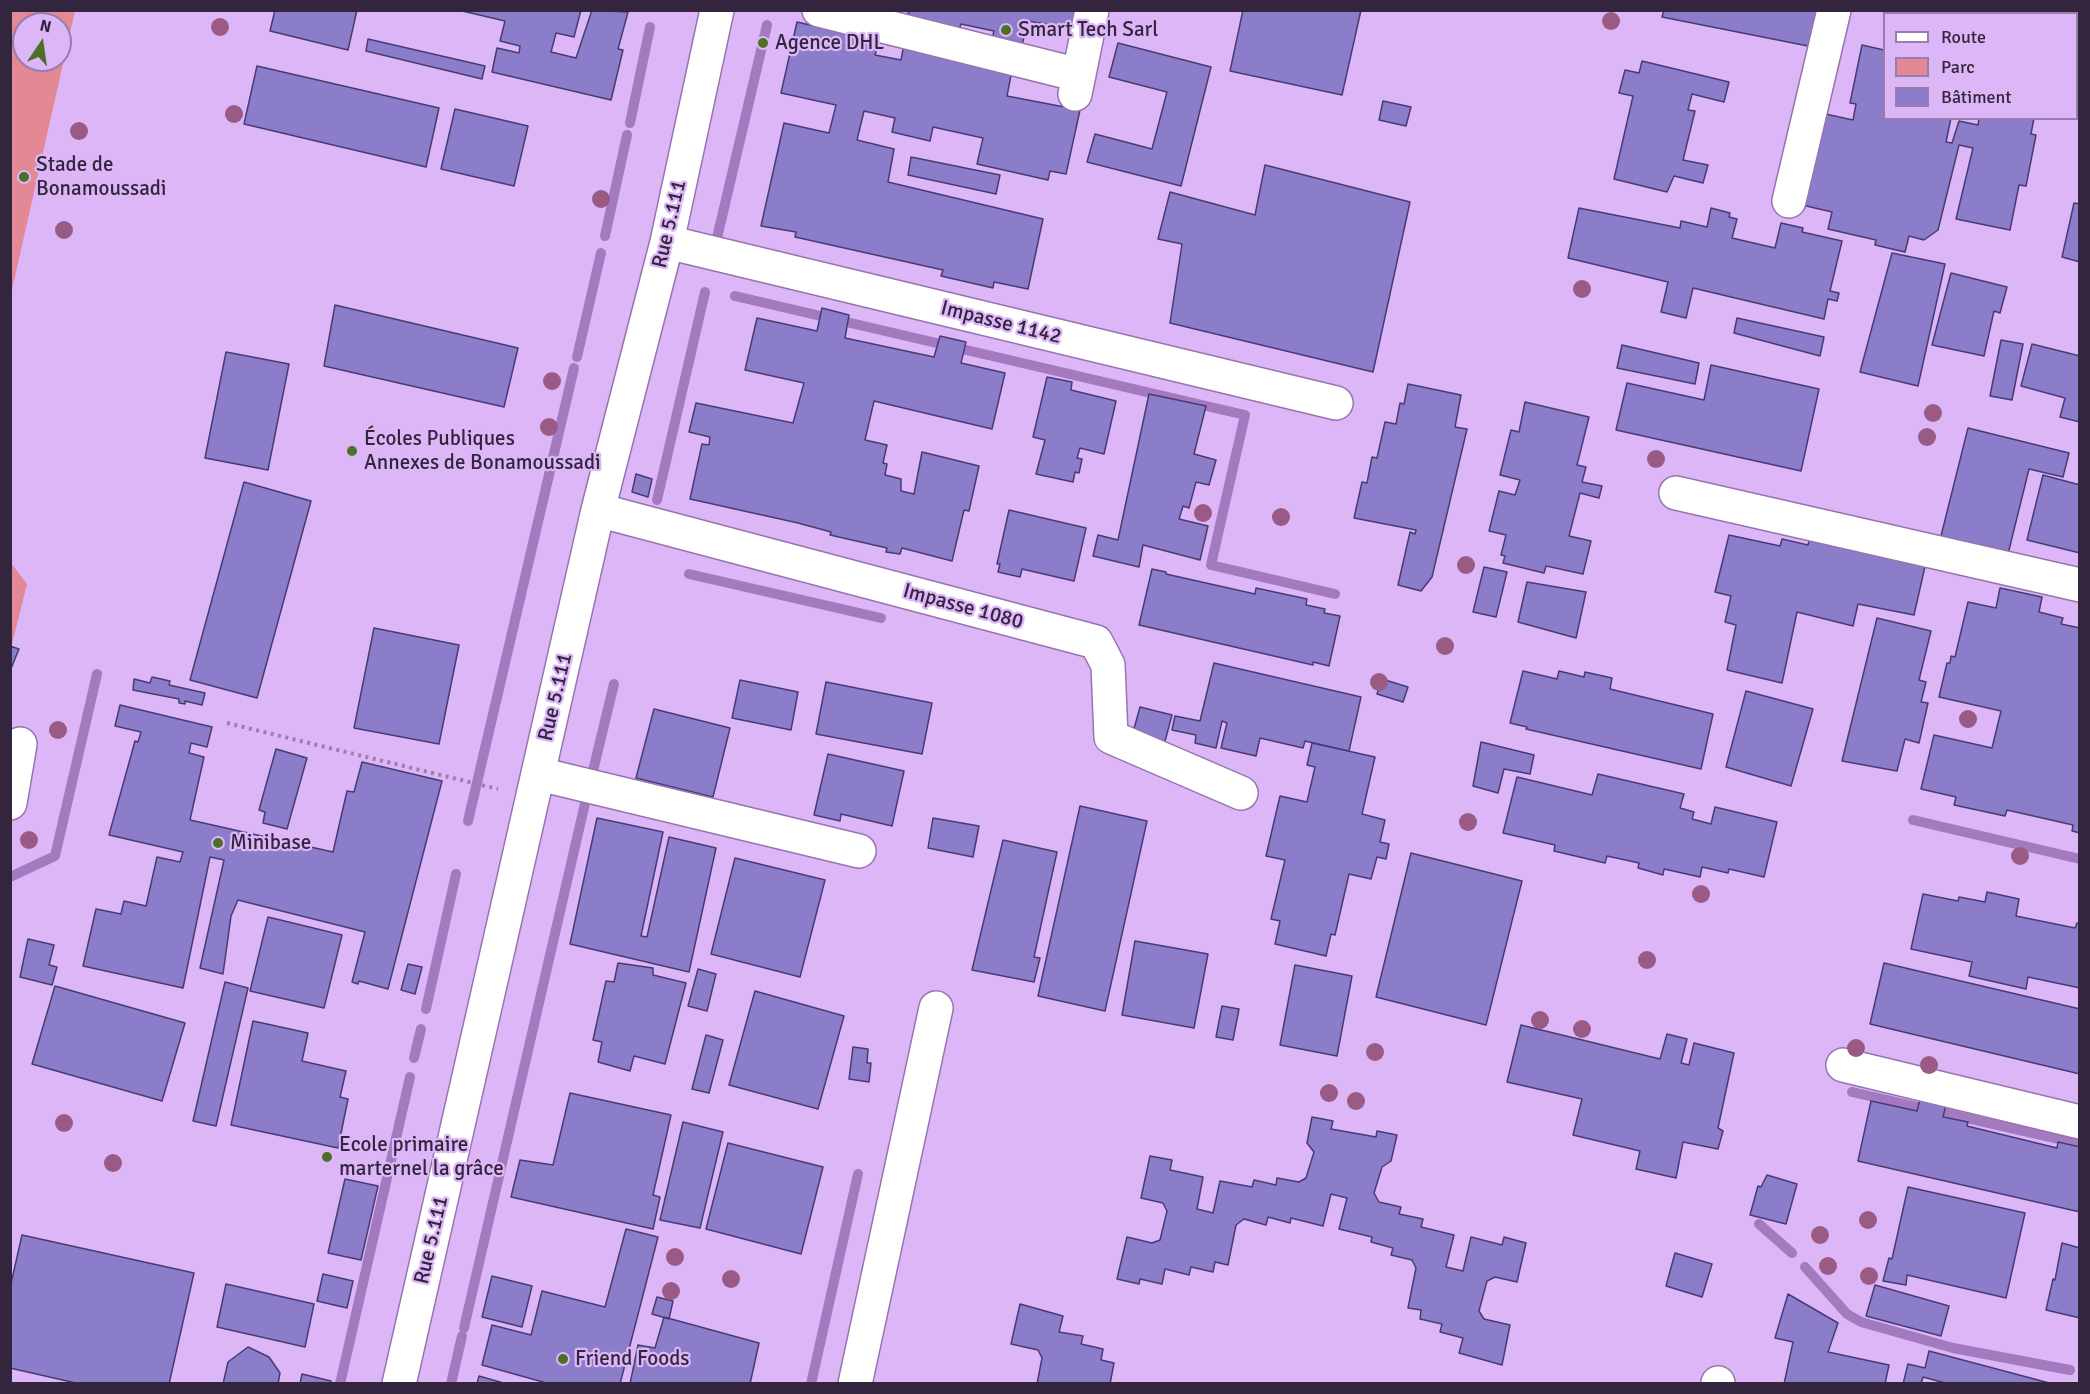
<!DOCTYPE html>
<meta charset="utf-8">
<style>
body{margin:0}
#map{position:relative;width:2090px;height:1394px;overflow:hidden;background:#dcb6f6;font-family:Signika,sans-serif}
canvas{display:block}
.frame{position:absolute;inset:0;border:12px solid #33253d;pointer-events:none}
.legend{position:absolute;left:1883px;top:12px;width:195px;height:108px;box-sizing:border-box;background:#dcb6f6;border:2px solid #987cac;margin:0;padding:8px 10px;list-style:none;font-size:18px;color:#33253d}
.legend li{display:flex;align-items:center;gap:12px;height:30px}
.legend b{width:30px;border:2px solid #987cac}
.north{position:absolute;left:12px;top:12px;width:60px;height:60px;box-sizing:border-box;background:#dcb6f6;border:2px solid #987cac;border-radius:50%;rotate:13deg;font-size:16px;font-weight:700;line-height:24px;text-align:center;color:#33253d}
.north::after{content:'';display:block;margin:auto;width:21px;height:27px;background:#4d7028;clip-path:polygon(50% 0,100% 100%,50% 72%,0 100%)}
</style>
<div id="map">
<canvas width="2090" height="1394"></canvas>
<div class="frame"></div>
<ul class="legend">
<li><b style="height:8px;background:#fff"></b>Route</li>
<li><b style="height:16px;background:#e38895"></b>Parc</li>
<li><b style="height:16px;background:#8b7dc9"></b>Bâtiment</li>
</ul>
<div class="north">N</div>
</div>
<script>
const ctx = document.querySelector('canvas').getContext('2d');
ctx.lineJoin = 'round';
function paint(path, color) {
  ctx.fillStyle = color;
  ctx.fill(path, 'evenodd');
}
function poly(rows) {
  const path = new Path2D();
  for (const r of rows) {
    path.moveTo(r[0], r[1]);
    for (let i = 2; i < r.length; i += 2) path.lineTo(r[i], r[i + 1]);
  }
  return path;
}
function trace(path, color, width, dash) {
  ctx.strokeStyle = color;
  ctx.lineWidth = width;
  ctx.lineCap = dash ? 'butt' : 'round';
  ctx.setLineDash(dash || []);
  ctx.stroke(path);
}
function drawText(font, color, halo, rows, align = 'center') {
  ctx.font = font + ' Signika,sans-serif';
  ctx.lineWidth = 4.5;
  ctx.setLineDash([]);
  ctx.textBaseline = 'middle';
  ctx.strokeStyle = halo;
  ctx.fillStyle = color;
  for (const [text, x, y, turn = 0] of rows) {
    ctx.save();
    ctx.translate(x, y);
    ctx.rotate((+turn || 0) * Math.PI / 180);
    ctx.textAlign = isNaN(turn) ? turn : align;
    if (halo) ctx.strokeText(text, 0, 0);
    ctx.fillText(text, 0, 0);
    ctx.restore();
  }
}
paint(poly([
 [11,10,75,11,11,294,10,11],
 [24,24,60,24,60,60,24,60],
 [11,563,27,584,11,648]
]), '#e38895');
trace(poly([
 [630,123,650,27],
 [605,236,627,135],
 [717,238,767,25],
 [735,296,1245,415,1211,565,1335,594],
 [577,357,601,253],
 [657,500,705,292],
 [689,574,881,618],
 [590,783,614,684],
 [1913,820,2080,859],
 [468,821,574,368],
 [10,877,55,856,97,674],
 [426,1009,456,874],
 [414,1058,421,1029],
 [1852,1092,2080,1144],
 [1759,1224,1792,1253],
 [1805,1267,1847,1314,1861,1322,1953,1348,2070,1370],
 [464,1328,586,799],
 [340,1384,410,1077],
 [451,1384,462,1336],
 [811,1384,858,1174]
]), '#a379bf', 10);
const building = poly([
 [275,10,357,10,348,50,270,31,275,10],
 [458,10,581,10,574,37,556,33,551,52,576,58,592,10,628,12,618,49,623,50,611,100,492,72,497,48,519,53,520,46,500,41,505,21,458,10],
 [900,10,1078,10,1073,29,1028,21,1021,49,991,42,994,31,961,24,959,30,907,18,909,12,900,10],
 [1243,10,1361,10,1342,95,1230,71,1243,10],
 [1664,10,1820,10,1813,47,1662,17,1664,10],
 [797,22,879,41,875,55,901,60,904,44,1012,70,1007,96,1080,110,1066,174,1050,171,1048,180,977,164,983,138,933,127,930,141,892,132,895,118,864,111,857,140,894,149,888,182,1043,219,1028,289,994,282,993,288,941,276,943,270,795,237,796,232,761,226,784,123,829,133,836,105,781,93,797,22],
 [368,39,485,66,482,79,366,51,368,39],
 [1118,43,1211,67,1181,186,1087,162,1095,134,1152,149,1167,92,1109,77,1118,43],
 [1862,45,1884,50,1884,118,1951,118,1946,142,1952,143,1959,121,1978,125,1979,118,2034,118,2031,134,2036,135,2026,186,2019,185,2010,230,1956,219,1973,148,1959,145,1938,230,1924,240,1909,236,1905,252,1875,245,1876,240,1828,229,1832,212,1802,205,1821,113,1853,120,1856,104,1850,103,1862,45],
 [1642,61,1729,82,1724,102,1692,94,1688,110,1695,111,1683,160,1708,165,1703,183,1674,176,1667,192,1614,179,1633,96,1619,93,1625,70,1639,73,1642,61],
 [257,66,439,108,426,167,244,124,257,66],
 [1383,101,1411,107,1406,126,1379,120,1383,101],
 [455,109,528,126,514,186,441,169,455,109],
 [911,157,1000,175,996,194,908,175,911,157],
 [1265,165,1410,202,1373,372,1170,323,1182,244,1158,239,1170,192,1255,215,1265,165],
 [2074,203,2080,204,2080,262,2062,257,2074,203],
 [1579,208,1680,228,1681,221,1707,227,1711,208,1730,213,1729,217,1737,219,1732,238,1775,248,1781,223,1803,228,1802,232,1842,241,1830,291,1839,293,1837,301,1828,299,1824,319,1693,288,1686,318,1661,312,1668,282,1568,258,1579,208],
 [1892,253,1945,264,1918,386,1860,372,1892,253],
 [1951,273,2007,287,2000,313,1994,311,1984,356,1932,345,1951,273],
 [335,305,518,348,504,407,324,366,335,305],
 [822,308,849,315,845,338,934,357,940,336,966,342,961,363,1005,373,992,429,874,401,865,440,887,445,883,463,887,464,885,475,901,479,901,491,914,494,922,452,979,466,969,511,964,510,952,561,902,548,900,554,886,552,887,548,830,535,831,532,798,523,690,499,702,444,709,445,710,437,689,432,696,403,793,423,804,383,745,370,757,318,817,331,822,308],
 [1737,318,1824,337,1820,356,1734,333,1737,318],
 [2001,340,2023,344,2012,400,1990,396,2001,340],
 [2032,344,2080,356,2080,422,2060,417,2065,398,2021,386,2032,344],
 [1622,345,1699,363,1695,384,1617,368,1622,345],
 [226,352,289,364,268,470,205,458,226,352],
 [1711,365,1819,389,1801,471,1616,430,1627,383,1704,400,1711,365],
 [1047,377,1072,382,1071,390,1116,401,1104,454,1080,448,1077,458,1082,459,1079,473,1075,472,1073,482,1036,474,1045,440,1033,437,1047,377],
 [1408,384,1461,395,1455,427,1467,429,1432,577,1421,591,1398,585,1410,532,1415,534,1416,530,1354,518,1362,482,1367,483,1372,457,1377,458,1385,422,1396,424,1400,403,1404,404,1408,384],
 [1149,394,1206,406,1194,454,1216,460,1209,485,1196,482,1189,508,1183,506,1179,519,1208,526,1200,560,1143,545,1139,567,1093,556,1098,535,1118,540,1149,394],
 [1525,402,1589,417,1577,465,1586,467,1582,482,1602,486,1599,498,1580,493,1569,536,1591,541,1583,574,1546,566,1544,573,1503,563,1505,556,1501,555,1506,535,1489,531,1499,491,1515,495,1520,480,1500,475,1511,430,1519,432,1525,402],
 [1968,428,2069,453,2063,477,2029,469,2008,554,1941,536,1968,428],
 [636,474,652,479,648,497,632,492,636,474],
 [2043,475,2080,485,2080,553,2027,540,2043,475],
 [244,482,311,501,257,698,190,680,244,482],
 [1009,510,1086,528,1074,581,1022,569,1020,577,998,572,1000,564,997,564,1009,510],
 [1729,535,1780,546,1782,539,1808,545,1810,537,1926,562,1914,615,1858,604,1853,626,1797,612,1782,683,1727,670,1736,625,1725,622,1731,596,1715,592,1729,535],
 [1484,567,1507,572,1496,617,1473,612,1484,567],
 [1152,569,1166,572,1166,574,1255,594,1256,588,1307,599,1306,605,1325,609,1324,613,1340,616,1329,666,1313,662,1313,665,1139,625,1152,569],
 [1527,582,1586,592,1576,638,1518,622,1527,582],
 [2000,588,2042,597,2039,612,2063,618,2061,624,2080,628,2080,833,2072,831,2073,825,2007,810,2005,816,1954,805,1956,797,1921,789,1934,735,1992,748,2001,711,1939,697,1947,663,1950,663,1951,656,1955,657,1968,602,1996,608,2000,588],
 [1877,618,1931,631,1919,680,1926,682,1921,702,1928,703,1919,743,1905,739,1897,771,1842,761,1877,618],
 [374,628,459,645,439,744,354,728,374,628],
 [10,646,19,649,10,671,10,646],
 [1214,663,1361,697,1349,751,1305,741,1303,748,1260,738,1256,756,1221,748,1227,723,1222,721,1216,748,1195,743,1196,735,1172,730,1175,716,1200,721,1214,663],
 [1523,671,1557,679,1559,671,1584,677,1585,672,1612,678,1610,689,1713,714,1701,769,1526,729,1527,727,1510,723,1523,671],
 [152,677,170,681,169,685,205,693,202,705,185,701,185,704,179,703,179,699,133,690,134,679,150,683,152,677],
 [1382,679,1408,687,1403,702,1377,694,1382,679],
 [740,680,798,692,791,730,732,718,740,680],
 [826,682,932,703,922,754,816,734,826,682],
 [1746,691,1813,709,1791,786,1726,767,1746,691],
 [120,705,212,727,207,747,191,743,189,753,204,757,190,820,333,852,347,791,354,792,362,762,442,781,388,989,359,981,358,984,352,982,365,932,238,900,231,916,223,974,200,968,224,860,210,857,183,988,83,966,96,909,121,914,124,901,146,906,157,857,180,862,183,852,109,835,135,741,138,742,141,732,115,726,120,705],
 [1140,707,1172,715,1164,745,1132,736,1140,707],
 [654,709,730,728,713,797,636,778,654,709],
 [1481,742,1534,755,1530,774,1504,769,1498,793,1473,786,1481,742],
 [1312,743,1375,757,1362,814,1385,820,1380,842,1389,844,1386,859,1377,857,1371,879,1349,874,1335,935,1331,934,1326,956,1275,944,1280,921,1271,919,1285,860,1266,856,1280,796,1307,802,1315,767,1307,765,1312,743],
 [276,749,307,758,287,829,263,823,265,812,259,810,276,749],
 [828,754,904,771,892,826,841,814,840,821,814,815,828,754],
 [1598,774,1684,794,1680,808,1694,812,1692,819,1711,824,1715,807,1777,822,1764,877,1729,869,1728,873,1702,867,1700,877,1664,869,1663,875,1638,868,1639,863,1607,856,1605,863,1554,851,1555,845,1503,833,1517,777,1592,795,1598,774],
 [1080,806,1147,821,1105,1011,1038,996,1080,806],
 [597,818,663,832,641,936,647,937,669,837,716,848,689,972,570,944,597,818],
 [933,818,979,826,973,857,928,848,933,818],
 [1003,840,1057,852,1034,957,1040,958,1034,982,972,970,1003,840],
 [1411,853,1522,881,1486,1025,1376,997,1411,853],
 [735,858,825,880,800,977,711,954,735,858],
 [1987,892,2019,899,2016,916,2075,928,2077,923,2080,924,2080,988,2028,977,2026,989,1969,976,1972,962,1911,949,1923,894,1958,901,1959,897,1985,902,1987,892],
 [268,917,342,935,324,1008,250,991,268,917],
 [28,939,54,945,49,965,57,967,52,985,20,977,28,939],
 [1135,941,1208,954,1194,1028,1122,1015,1135,941],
 [618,963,653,968,653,975,686,983,665,1064,634,1056,630,1071,598,1062,602,1042,593,1040,606,981,614,982,618,963],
 [1884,963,2080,1009,2080,1074,1870,1024,1884,963],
 [408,964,422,967,415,994,401,990,408,964],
 [1295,965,1352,976,1337,1056,1280,1045,1295,965],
 [698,969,716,974,707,1011,688,1006,698,969],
 [225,982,248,988,216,1126,193,1121,225,982],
 [55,986,185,1023,162,1101,32,1064,55,986],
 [755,991,844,1016,818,1109,729,1085,755,991],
 [1222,1006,1239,1009,1233,1040,1216,1037,1222,1006],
 [253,1021,308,1033,302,1061,346,1071,340,1097,348,1099,338,1148,231,1125,253,1021],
 [1521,1025,1660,1059,1667,1034,1687,1039,1681,1063,1689,1065,1694,1043,1734,1053,1718,1128,1723,1131,1718,1149,1683,1142,1676,1178,1636,1169,1640,1151,1573,1135,1582,1099,1507,1082,1521,1025],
 [706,1035,723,1040,709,1093,692,1089,706,1035],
 [853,1047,868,1049,867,1063,871,1063,869,1082,849,1079,853,1047],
 [570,1093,671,1115,653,1195,660,1197,653,1229,511,1197,520,1160,553,1165,570,1093],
 [1921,1095,1947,1100,1943,1117,1968,1122,1967,1126,2057,1148,2058,1142,2080,1147,2080,1212,1858,1161,1871,1101,1917,1111,1921,1095],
 [1312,1117,1333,1121,1331,1129,1376,1137,1377,1131,1397,1135,1391,1161,1382,1167,1374,1193,1379,1202,1401,1207,1399,1214,1423,1219,1421,1227,1454,1235,1446,1267,1463,1271,1471,1237,1502,1245,1504,1237,1526,1243,1517,1282,1495,1277,1487,1281,1479,1311,1484,1319,1510,1325,1502,1365,1459,1353,1463,1338,1440,1332,1442,1324,1420,1319,1421,1310,1408,1308,1416,1268,1412,1260,1391,1255,1393,1248,1371,1242,1372,1237,1339,1229,1347,1198,1331,1194,1323,1226,1291,1218,1290,1223,1268,1217,1266,1225,1244,1219,1236,1225,1228,1265,1215,1262,1213,1272,1191,1267,1189,1275,1165,1269,1162,1284,1140,1279,1139,1284,1117,1279,1127,1237,1152,1243,1160,1240,1167,1211,1163,1203,1141,1198,1150,1156,1172,1160,1170,1170,1203,1177,1197,1209,1213,1213,1220,1181,1252,1187,1254,1180,1276,1185,1277,1178,1299,1182,1306,1178,1314,1152,1307,1143,1312,1117],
 [683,1122,723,1132,700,1228,660,1220,683,1122],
 [728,1143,823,1167,801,1254,706,1229,728,1143],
 [1767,1175,1797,1184,1786,1224,1750,1215,1758,1186,1761,1187,1767,1175],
 [345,1179,378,1186,361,1260,328,1253,345,1179],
 [1908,1187,2025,1213,2006,1298,1907,1275,1906,1285,1883,1281,1889,1258,1892,1259,1908,1187],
 [626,1229,658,1237,620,1384,550,1384,482,1365,492,1325,531,1335,542,1291,605,1307,626,1229],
 [22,1235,194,1273,169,1384,80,1384,10,1368,10,1288,22,1235],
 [2062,1243,2080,1248,2080,1318,2046,1310,2053,1279,2055,1280,2062,1243],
 [1675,1253,1712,1264,1702,1297,1666,1286,1675,1253],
 [323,1274,353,1281,347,1308,317,1301,323,1274],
 [492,1276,532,1286,522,1327,482,1317,492,1276],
 [226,1284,314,1304,305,1347,217,1327,226,1284],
 [1875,1285,1949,1306,1941,1336,1866,1316,1875,1285],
 [1788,1294,1838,1323,1828,1352,1889,1365,1885,1384,1784,1384,1793,1342,1775,1338,1788,1294],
 [657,1297,673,1301,669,1319,652,1314,657,1297],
 [1020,1304,1063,1316,1059,1332,1083,1336,1081,1344,1103,1349,1101,1360,1114,1363,1110,1384,1037,1384,1042,1358,1038,1350,1011,1344,1020,1304],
 [664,1317,759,1343,750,1384,630,1384,638,1345,655,1348,664,1317],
 [248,1347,269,1357,280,1373,278,1384,223,1384,228,1362,248,1347],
 [1929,1351,2053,1384,1949,1384,1923,1377,1921,1384,1903,1384,1908,1364,1925,1368,1929,1351],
 [302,1374,331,1381,330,1384,300,1384,302,1374],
 [479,1376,507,1384,477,1384,479,1376]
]);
paint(building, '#8b7dc9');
trace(building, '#483b75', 1.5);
const street = poly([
 [819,10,1079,75],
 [1992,10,2005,14],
 [2076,22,2079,10],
 [1075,94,1092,10],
 [1789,201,1834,10],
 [667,242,1336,403],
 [1676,493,2080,585],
 [598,510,1096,642,1108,665,1111,737,1241,793],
 [539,774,859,851],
 [10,803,20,744],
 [1843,1065,2080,1122],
 [399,1384,598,510,667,242,717,10],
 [855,1384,936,1008],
 [1718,1384,1718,1383]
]);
trace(street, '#9774af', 36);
trace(poly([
 [227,723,498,789]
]), '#9b7eaf', 4, [3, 4.5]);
trace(street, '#fff', 33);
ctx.fillStyle = '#995b84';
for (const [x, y] of [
 [1611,21],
 [220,27],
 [234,114],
 [79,131],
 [601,199],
 [64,230],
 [1582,289],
 [552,381],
 [1933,413],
 [549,427],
 [1927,437],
 [1656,459],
 [1203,513],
 [1281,517],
 [1466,565],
 [1445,646],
 [1379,682],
 [1968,719],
 [58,730],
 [1468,822],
 [29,840],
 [2020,856],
 [1701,894],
 [1647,960],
 [1540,1020],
 [1582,1029],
 [1856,1048],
 [1375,1052],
 [1929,1065],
 [1329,1093],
 [1356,1101],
 [64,1123],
 [113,1163],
 [1868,1220],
 [1820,1235],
 [675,1257],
 [1828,1266],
 [1869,1276],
 [731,1279],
 [671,1291]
]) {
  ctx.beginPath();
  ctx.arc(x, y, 9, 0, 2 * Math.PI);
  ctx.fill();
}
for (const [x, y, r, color] of [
 [1006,30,6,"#4d7028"],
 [763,43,6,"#4d7028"],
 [24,177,6,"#4d7028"],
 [352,451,6,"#4d7028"],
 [218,843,6,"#4d7028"],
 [327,1157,6,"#4d7028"],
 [563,1359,6,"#4d7028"]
]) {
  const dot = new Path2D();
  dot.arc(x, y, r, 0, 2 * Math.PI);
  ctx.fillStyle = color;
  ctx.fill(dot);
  trace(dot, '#dcb6f6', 2);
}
drawText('21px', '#33253d', '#dcb6f6', [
 ["Smart Tech Sarl",1018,30],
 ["Agence DHL",775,43],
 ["Stade de",36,165],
 ["Bonamoussadi",36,189],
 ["Écoles Publiques",364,439],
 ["Annexes de Bonamoussadi",364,463],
 ["Minibase",230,843],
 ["Ecole primaire",339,1145],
 ["marternel la grâce",339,1169],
 ["Friend Foods",575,1359]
], 'left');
drawText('21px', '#33253d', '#dcb6f6', [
 ["Rue 5.111",670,224,-77],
 ["Impasse 1142",1001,323,14],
 ["Impasse 1080",963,607,15],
 ["Rue 5.111",556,697,-77],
 ["Rue 5.111",432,1240,-77]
]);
</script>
